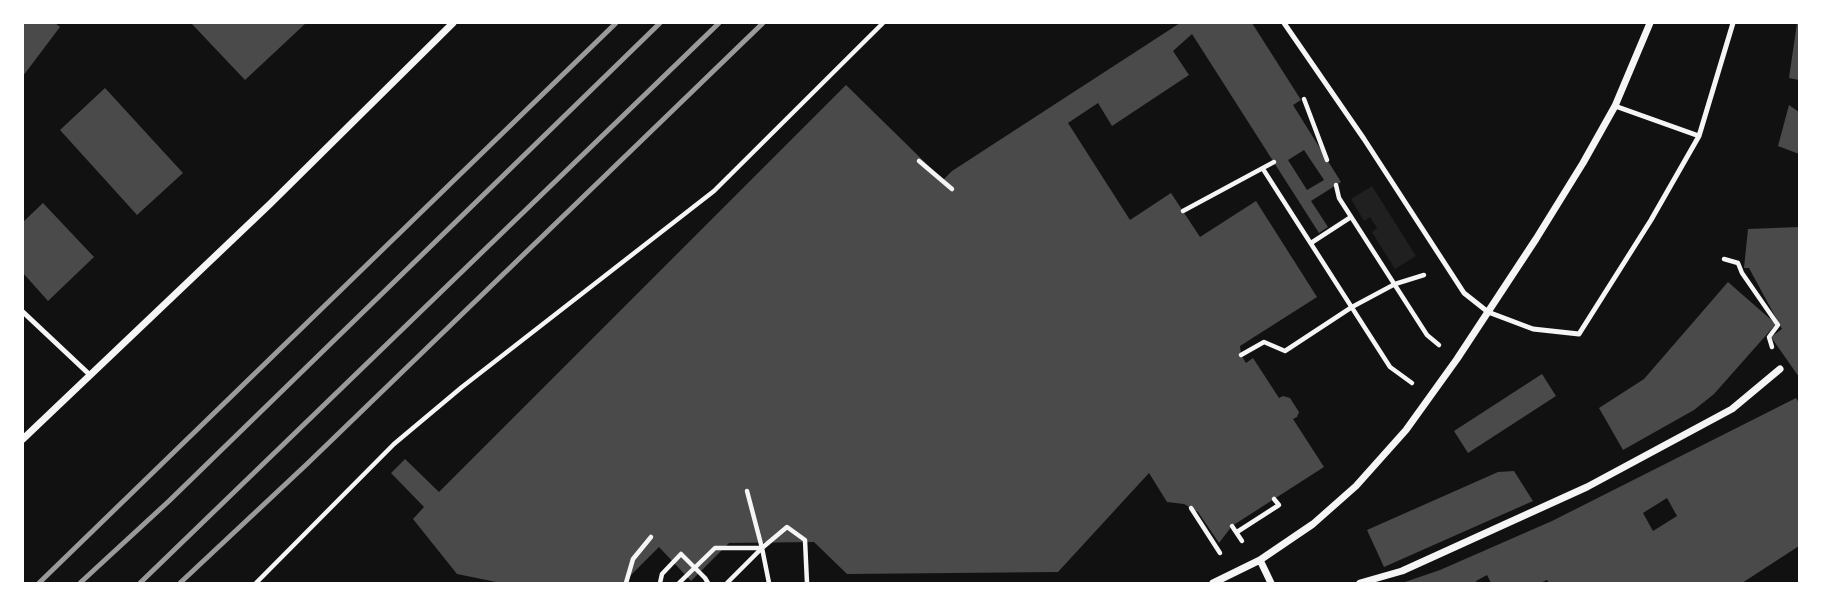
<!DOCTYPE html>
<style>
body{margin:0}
#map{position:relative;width:1822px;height:606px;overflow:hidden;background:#111;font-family:Roboto,sans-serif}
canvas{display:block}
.frame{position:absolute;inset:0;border:24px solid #fff;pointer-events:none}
</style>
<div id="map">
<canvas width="1822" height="606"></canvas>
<div class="frame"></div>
</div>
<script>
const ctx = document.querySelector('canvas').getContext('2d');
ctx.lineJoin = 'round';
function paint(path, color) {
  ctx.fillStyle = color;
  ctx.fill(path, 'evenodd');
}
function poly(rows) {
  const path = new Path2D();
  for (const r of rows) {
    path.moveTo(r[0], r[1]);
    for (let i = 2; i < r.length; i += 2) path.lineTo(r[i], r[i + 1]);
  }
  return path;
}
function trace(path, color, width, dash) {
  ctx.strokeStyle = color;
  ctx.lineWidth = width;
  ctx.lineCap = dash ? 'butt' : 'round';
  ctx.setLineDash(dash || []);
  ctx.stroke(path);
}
paint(poly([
 [1372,186,1416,256,1395,269,1372,232,1377,228,1370,217,1364,221,1351,199]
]), '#202020');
paint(poly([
 [23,23,55,23,60,27,23,76],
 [191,23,306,23,245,80],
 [1180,23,1252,23,1301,100,1293,105,1341,182,1311,201,1328,227,1319,233,1192,34,1173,51,1189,75,1112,126,1098,103,1068,123,1130,220,1171,193,1200,237,1256,201,1317,297,1240,346,1241,355,1246,363,1253,358,1279,398,1283,396,1290,398,1299,412,1297,417,1293,419,1324,467,1232,526,1219,543,1198,512,1184,504,1167,502,1149,473,1058,572,847,574,814,542,729,543,691,581,659,547,623,583,501,583,457,574,413,519,424,507,391,473,405,459,439,492,846,85,943,180,952,171],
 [1304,150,1324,180,1307,190,1288,160],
 [1797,23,1799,23,1799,80,1789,78],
 [105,88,183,173,137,215,60,130],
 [1789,105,1799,112,1799,154,1778,146],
 [43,203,94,257,48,301,23,273,23,222],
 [1799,227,1799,377,1771,337,1782,329,1749,268,1744,268,1748,229],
 [1728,282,1776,324,1714,394,1694,410,1623,450,1599,408,1644,379],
 [1542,374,1556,396,1468,453,1454,431],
 [1796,398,1799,403,1799,546,1742,583,1549,583,1547,580,1540,583,1491,583,1487,575,1476,581,1477,583,1402,583,1440,570,1552,521],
 [1667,498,1677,516,1653,531,1643,513],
 [1514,471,1533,501,1384,567,1367,530,1498,472]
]), '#4a4a4a');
trace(poly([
 [1304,99,1327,160],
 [919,161,952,189],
 [1263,169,1390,367,1412,383],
 [1336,185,1339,198,1427,335,1439,345],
 [1183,211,1274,162],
 [1311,243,1351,217],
 [1724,259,1738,263,1742,273,1778,325,1769,337,1772,347],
 [1241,355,1264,342,1285,351,1352,307,1395,284,1424,275],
 [747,491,762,548,787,527,805,540,807,583],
 [1191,508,1220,553],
 [1232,526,1242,541],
 [1237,532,1279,505,1274,499],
 [762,548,769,583],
 [256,583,394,444,462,387,714,191,883,23],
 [626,583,633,559,651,537],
 [660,583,662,574,681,554,705,578,708,583],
 [679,583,715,548,762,548],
 [727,583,761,549]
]), '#f5f5f5', 4.5);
trace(poly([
 [1284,23,1364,139,1464,293,1488,312,1533,329,1579,334,1651,220,1699,136,1733,23],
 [1615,106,1699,136],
 [23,312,90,375]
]), '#f5f5f5', 5);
trace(poly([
 [23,439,270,204,453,23],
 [1260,560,1271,583],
 [1213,583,1260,560,1313,524,1356,486,1406,430,1457,359,1536,239,1583,163,1615,106,1650,23],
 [1360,583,1402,571,1587,487,1732,409,1780,369]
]), '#f5f5f5', 7);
trace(poly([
 [39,583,616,23],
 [80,583,169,501,660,23],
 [140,583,719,23],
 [180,583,307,464,763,23]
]), '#9a9a9a', 5);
</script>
